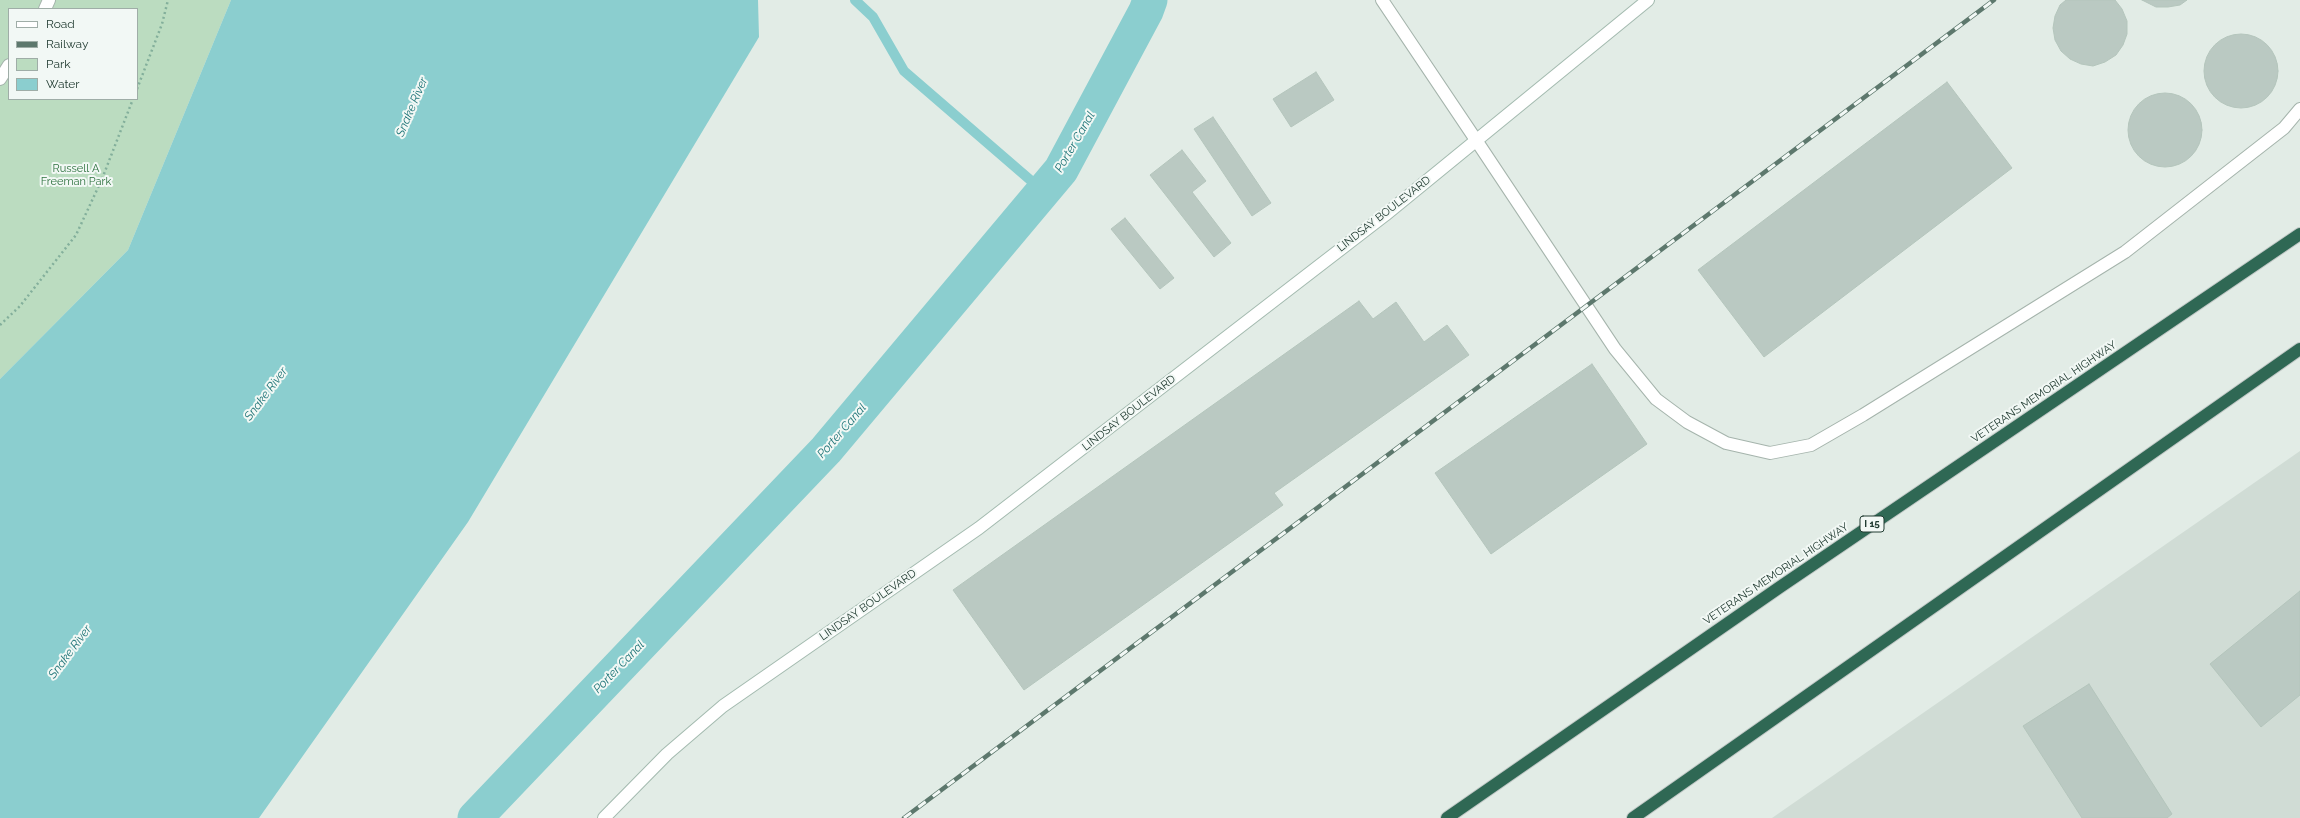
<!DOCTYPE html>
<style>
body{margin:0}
#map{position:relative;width:2300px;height:818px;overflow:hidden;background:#e2ece6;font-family:Raleway,sans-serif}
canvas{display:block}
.legend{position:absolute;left:8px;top:8px;width:130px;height:92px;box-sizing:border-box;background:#f2f8f5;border:1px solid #9fada7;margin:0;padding:5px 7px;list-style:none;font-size:12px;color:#223c32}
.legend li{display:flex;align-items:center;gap:8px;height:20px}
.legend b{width:20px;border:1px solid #9fada7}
</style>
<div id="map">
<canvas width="2300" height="818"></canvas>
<ul class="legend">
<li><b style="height:5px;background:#fff"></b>Road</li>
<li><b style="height:5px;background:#5d786d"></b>Railway</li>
<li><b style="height:11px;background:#bbdcc0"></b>Park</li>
<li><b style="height:11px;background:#8bcecf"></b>Water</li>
</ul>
</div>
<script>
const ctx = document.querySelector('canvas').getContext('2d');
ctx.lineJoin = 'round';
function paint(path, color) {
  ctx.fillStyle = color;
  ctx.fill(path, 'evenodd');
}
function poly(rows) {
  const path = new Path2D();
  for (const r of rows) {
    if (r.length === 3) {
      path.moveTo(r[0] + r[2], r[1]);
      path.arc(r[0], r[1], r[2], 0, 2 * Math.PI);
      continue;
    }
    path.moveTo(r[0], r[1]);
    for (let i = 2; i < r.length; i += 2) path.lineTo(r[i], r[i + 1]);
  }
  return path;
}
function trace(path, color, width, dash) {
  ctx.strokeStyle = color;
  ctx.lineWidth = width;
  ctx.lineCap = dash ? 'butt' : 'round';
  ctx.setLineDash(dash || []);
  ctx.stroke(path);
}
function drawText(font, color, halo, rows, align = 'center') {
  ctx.font = font + ' Raleway,sans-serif';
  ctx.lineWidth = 4;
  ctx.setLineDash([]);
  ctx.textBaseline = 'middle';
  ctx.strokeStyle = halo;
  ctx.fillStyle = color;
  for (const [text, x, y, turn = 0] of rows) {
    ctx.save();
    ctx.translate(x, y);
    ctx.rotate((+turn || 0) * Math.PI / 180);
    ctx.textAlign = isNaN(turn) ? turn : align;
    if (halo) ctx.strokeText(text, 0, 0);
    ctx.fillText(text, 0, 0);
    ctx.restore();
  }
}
paint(poly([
 [2300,451,2300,818,1772,818]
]), '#d0dcd5');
paint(poly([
 [0,0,231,0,128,250,0,379],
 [9,9,137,9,137,99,9,99]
]), '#bbdcc0');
paint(poly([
 [231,0,758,0,759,37,468,522,259,818,0,818,0,379,128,250]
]), '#8bcecf');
trace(poly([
 [855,0,873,17,904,71,1043,191]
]), '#8bcecf', 10);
trace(poly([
 [475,818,826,450,1061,170,1146,11,1150,0]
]), '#8bcecf', 35);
const building = poly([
 [2066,0,2115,0,2122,9,2127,21,2127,34,2123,45,2116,55,2105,62,2093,66,2081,64,2070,59,2061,51,2055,40,2053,28,2055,16,2060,5,2066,0],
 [2142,0,2187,0,2180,5,2168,7,2156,7,2142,0],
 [2241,71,37],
 [1316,72,1334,100,1291,127,1273,99,1316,72],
 [1947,82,2012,168,1764,357,1698,270,1947,82],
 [2165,130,37],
 [1213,117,1271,203,1252,216,1194,129,1213,117],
 [1182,150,1206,181,1192,192,1231,243,1214,257,1150,175,1182,150],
 [1125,218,1174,278,1160,289,1111,229,1125,218],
 [1359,301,1373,319,1396,302,1424,342,1447,325,1469,355,1274,493,1283,505,1024,690,953,590,1359,301],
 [1592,364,1647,444,1491,554,1435,473,1592,364],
 [2300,591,2300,695,2261,727,2210,664,2300,591],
 [2089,684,2172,814,2167,818,2082,818,2023,726,2089,684]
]);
paint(building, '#bac9c2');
trace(building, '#b4c5bc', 1);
const lane = poly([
 [1476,140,1615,349,1656,399,1687,422,1726,443,1770,453,1811,445,1863,415,2125,252,2284,128,2300,109]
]);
const street = poly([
 [1382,0,1476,140],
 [45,9,49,0],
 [0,79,9,65]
]);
const secondary = poly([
 [604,818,667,754,723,706,979,528,1385,215,1648,0]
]);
const highway = poly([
 [1447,818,1780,587,2300,234],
 [1633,818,2300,349]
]);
trace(lane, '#a5b4ac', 14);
trace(street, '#a5b4ac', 14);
trace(secondary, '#a3baaf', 14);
trace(highway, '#c1c8c6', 14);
trace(poly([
 [137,89,162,24,168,0],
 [0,325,20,306,76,235,102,179,133,99]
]), '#83af9b', 2.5, [2, 3]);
trace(lane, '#fff', 12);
trace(street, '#fff', 12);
trace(secondary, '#fff', 12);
trace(highway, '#2f6854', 12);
const rail = poly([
 [904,818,1994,0]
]);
trace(rail, '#5d786d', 4.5);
trace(rail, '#f2f8f5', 3, [9]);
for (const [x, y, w] of [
 [1872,524,24]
]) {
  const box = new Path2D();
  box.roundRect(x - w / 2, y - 8, w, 16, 3);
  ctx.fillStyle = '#f2f8f5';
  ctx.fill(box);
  trace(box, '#223c32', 1);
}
drawText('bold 10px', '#223c32', null, [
 ["I 15",1872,524]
]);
drawText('11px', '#2e723f', '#f2f8f5', [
 ["Russell A",76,169],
 ["Freeman Park",76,182]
]);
drawText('11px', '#223c32', '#f2f8f5', [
 ["LINDSAY BOULEVARD",1384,214,-38],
 ["VETERANS MEMORIAL HIGHWAY",2044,392,-34],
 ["LINDSAY BOULEVARD",1129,413,-38],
 ["VETERANS MEMORIAL HIGHWAY",1776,574,-34],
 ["LINDSAY BOULEVARD",868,605,-35]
]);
drawText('italic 12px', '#1e7477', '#f2f8f5', [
 ["Snake River",412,107,-67],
 ["Porter Canal",1075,142,-60],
 ["Snake River",266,394,-53],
 ["Porter Canal",842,431,-49],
 ["Snake River",70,652,-53],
 ["Porter Canal",619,667,-46]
]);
</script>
